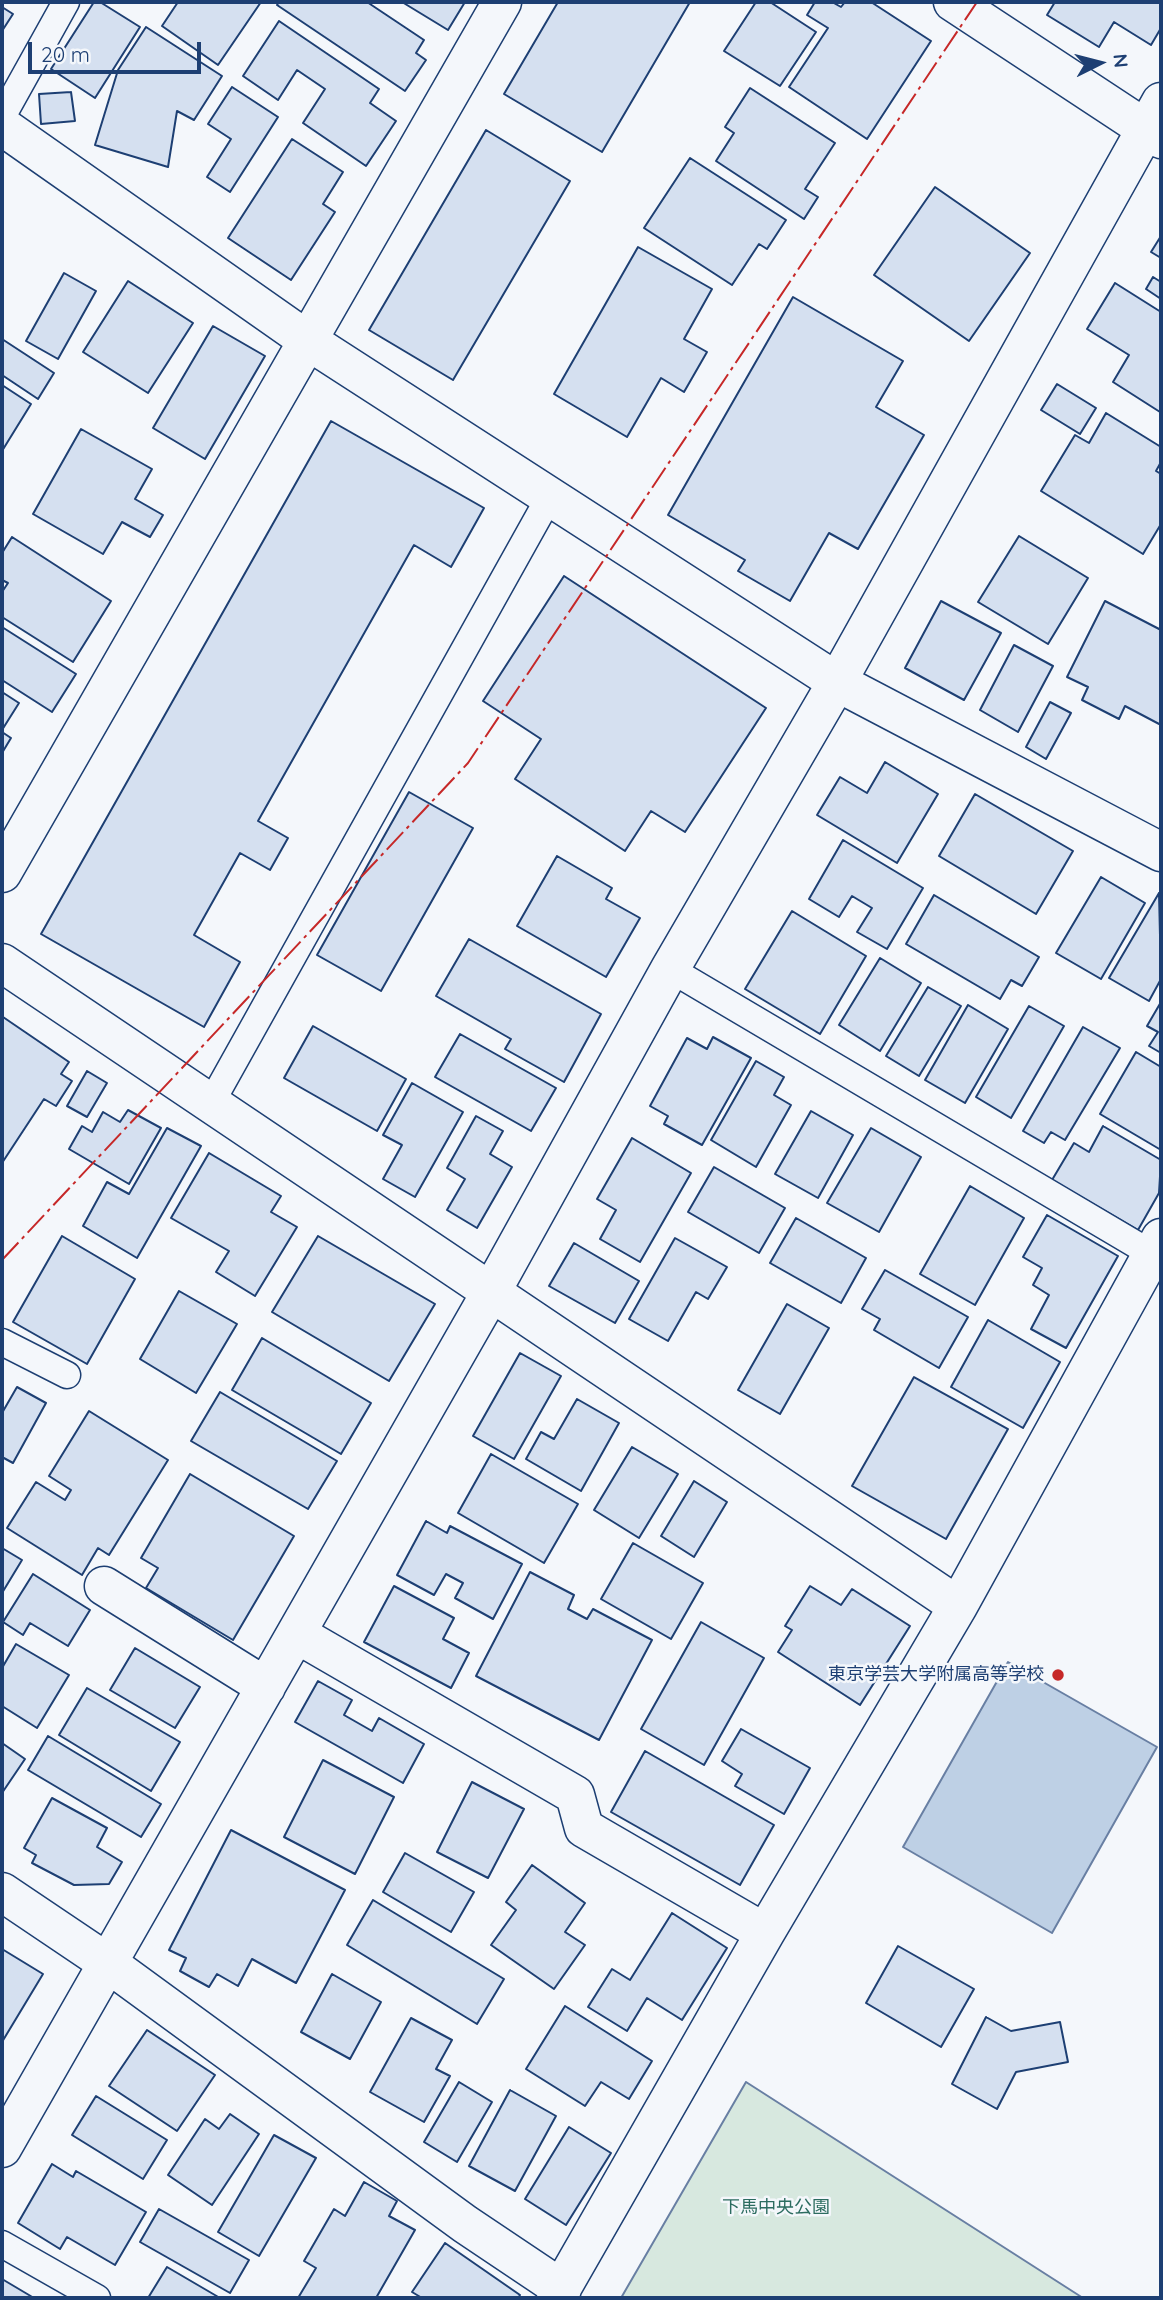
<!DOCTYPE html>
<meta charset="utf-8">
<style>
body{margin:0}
#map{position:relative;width:1163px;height:2300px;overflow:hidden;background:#f4f7fb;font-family:Quicksand,sans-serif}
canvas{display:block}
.frame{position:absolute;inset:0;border:4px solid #1d3f73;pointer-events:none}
.north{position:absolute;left:1065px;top:28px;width:70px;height:70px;-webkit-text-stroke:5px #f4f7fb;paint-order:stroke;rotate:84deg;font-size:19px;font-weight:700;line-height:28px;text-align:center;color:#1d3f73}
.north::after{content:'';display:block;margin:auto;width:24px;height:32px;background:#1d3f73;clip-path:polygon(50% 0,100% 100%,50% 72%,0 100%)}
.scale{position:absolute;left:28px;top:42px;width:173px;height:32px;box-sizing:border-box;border:4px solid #1d3f73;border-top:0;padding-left:9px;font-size:21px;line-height:24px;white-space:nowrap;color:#1d3f73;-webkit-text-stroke:5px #f4f7fb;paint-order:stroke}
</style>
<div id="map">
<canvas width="1163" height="2300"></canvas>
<div class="frame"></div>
<div class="north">N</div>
<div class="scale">20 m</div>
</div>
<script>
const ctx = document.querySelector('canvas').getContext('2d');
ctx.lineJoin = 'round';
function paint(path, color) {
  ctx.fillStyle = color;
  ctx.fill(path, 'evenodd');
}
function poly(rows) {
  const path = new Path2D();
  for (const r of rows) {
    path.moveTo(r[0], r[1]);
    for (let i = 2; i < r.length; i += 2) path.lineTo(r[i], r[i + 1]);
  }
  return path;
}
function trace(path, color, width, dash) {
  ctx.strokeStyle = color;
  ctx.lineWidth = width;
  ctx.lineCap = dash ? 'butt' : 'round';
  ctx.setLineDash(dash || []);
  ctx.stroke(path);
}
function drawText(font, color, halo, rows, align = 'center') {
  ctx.font = font + ' Quicksand,"Noto Sans JP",sans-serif';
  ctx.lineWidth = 5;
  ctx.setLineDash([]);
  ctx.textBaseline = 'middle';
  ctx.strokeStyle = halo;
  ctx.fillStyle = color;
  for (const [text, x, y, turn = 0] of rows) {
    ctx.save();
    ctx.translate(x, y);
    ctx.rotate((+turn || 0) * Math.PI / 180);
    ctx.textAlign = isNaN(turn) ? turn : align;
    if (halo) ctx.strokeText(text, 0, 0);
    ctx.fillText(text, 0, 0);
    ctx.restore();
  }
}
const green = poly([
 [746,2082,1083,2298,621,2298,746,2082]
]);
paint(green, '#d7e8df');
trace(green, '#687fa3', 2);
const water = poly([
 [1008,1662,1157,1747,1052,1933,903,1847,1008,1662]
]);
paint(water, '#bed0e5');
trace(water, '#687fa3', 2);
const building = poly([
 [94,2,100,2,140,27,95,98,51,69,94,2],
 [178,2,261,2,218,65,162,26,178,2],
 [279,2,367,2,424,40,416,53,426,60,405,91,277,5,279,2],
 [402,2,465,2,448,30,402,2],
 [558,2,690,2,602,152,504,94,558,2],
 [756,2,770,2,816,32,780,86,724,51,756,2],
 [815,2,832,2,841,7,845,2,871,2,931,41,867,139,789,87,828,28,807,15,815,2],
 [1055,2,1161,2,1161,28,1151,45,1114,22,1099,47,1047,15,1055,2],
 [2,7,13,14,2,31,2,7],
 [279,21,379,89,370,103,396,121,366,166,303,123,325,89,297,70,278,100,243,76,279,21],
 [146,27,222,76,194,120,177,111,168,167,95,145,118,70,146,27],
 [232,87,278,117,230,192,207,177,231,139,208,124,232,87],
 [750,88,835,143,805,189,818,197,804,219,716,161,734,133,725,127,750,88],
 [71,92,75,121,41,124,39,94,71,92],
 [486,130,570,181,453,380,369,330,486,130],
 [292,139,343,172,323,204,335,212,291,280,228,238,292,139],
 [690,158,786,220,767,249,759,244,732,285,644,228,690,158],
 [935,187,1030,253,969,341,874,275,935,187],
 [1161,236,1161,258,1151,252,1161,236],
 [638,247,712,289,684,339,707,352,684,392,661,378,627,437,554,394,638,247],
 [64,273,96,291,58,359,26,341,64,273],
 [1153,277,1161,282,1161,299,1146,289,1153,277],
 [128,281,193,323,148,393,83,352,128,281],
 [1115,283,1161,312,1160,412,1113,382,1129,355,1087,329,1115,283],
 [793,297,903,361,876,407,924,435,858,549,829,533,790,601,738,571,745,560,668,515,793,297],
 [213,326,265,356,205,459,153,428,213,326],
 [2,339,54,373,38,399,2,375,2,339],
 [1057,384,1096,408,1080,434,1041,410,1057,384],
 [2,385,31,404,2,451,2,385],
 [1106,413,1161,447,1161,462,1156,471,1161,474,1161,524,1143,554,1041,491,1075,435,1089,443,1106,413],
 [331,421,484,508,451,567,414,545,258,821,288,838,270,870,240,853,194,935,240,962,204,1027,41,934,331,421],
 [81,429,152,469,135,499,163,515,150,537,122,522,103,554,33,514,81,429],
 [1019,536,1088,578,1048,644,978,602,1019,536],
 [12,537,111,601,73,662,2,617,2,592,8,583,2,580,2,553,12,537],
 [564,576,766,708,685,832,651,811,625,851,515,779,541,739,483,701,564,576],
 [941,601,1001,633,964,700,905,668,941,601],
 [1105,601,1161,630,1161,725,1125,706,1119,719,1082,700,1088,687,1067,677,1105,601],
 [2,627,76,674,52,712,2,680,2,627],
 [1014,645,1053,666,1018,732,980,710,1014,645],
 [2,692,19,703,2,730,2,692],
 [1050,702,1071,713,1046,759,1026,747,1050,702],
 [2,732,11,738,2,753,2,732],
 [885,762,938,794,897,863,817,815,840,777,867,793,885,762],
 [409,792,473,828,381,991,317,955,409,792],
 [975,794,1073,851,1036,914,939,856,975,794],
 [843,840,923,888,887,949,857,932,872,908,852,896,839,917,809,899,843,840],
 [557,856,612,888,606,899,640,918,606,977,517,926,557,856],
 [1101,877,1145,903,1101,979,1056,953,1101,877],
 [1159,893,1161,979,1149,1001,1109,978,1159,893],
 [934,895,1039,957,1022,986,1011,980,1000,999,906,944,934,895],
 [792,911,866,956,820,1034,745,989,792,911],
 [469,939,601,1014,564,1082,505,1049,511,1039,436,996,469,939],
 [880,958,921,983,880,1051,839,1025,880,958],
 [928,987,961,1006,919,1076,886,1056,928,987],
 [1161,1002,1161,1053,1149,1046,1158,1032,1147,1026,1161,1002],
 [968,1005,1008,1029,965,1103,925,1080,968,1005],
 [1029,1006,1064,1026,1011,1118,976,1097,1029,1006],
 [3,1017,69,1062,61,1074,72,1081,56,1106,44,1099,2,1163,3,1017],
 [313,1026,406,1079,377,1131,284,1078,313,1026],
 [1083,1027,1120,1048,1065,1140,1051,1132,1044,1143,1023,1131,1083,1027],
 [460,1034,556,1088,531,1131,435,1077,460,1034],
 [713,1037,751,1058,702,1145,664,1124,668,1116,650,1106,687,1038,707,1049,713,1037],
 [1136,1052,1161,1067,1161,1150,1100,1114,1136,1052],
 [756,1061,784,1077,774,1095,791,1105,756,1167,711,1140,756,1061],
 [87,1071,107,1083,87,1117,67,1106,87,1071],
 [412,1083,463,1112,415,1197,383,1179,402,1145,383,1135,412,1083],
 [128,1110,161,1128,129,1184,69,1149,82,1126,92,1132,103,1112,120,1122,128,1110],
 [811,1111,853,1135,818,1198,775,1174,811,1111],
 [476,1116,503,1131,490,1154,512,1167,477,1228,447,1210,465,1179,447,1168,476,1116],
 [1103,1126,1161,1160,1159,1193,1138,1230,1052,1180,1074,1143,1089,1152,1103,1126],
 [167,1128,201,1146,137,1258,83,1226,107,1182,129,1194,167,1128],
 [871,1128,921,1157,879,1232,827,1203,871,1128],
 [632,1138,691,1173,640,1262,600,1239,616,1210,597,1199,632,1138],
 [209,1153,281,1196,271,1212,297,1227,255,1296,216,1272,229,1251,171,1218,209,1153],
 [714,1167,785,1208,759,1253,688,1212,714,1167],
 [970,1186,1024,1218,975,1305,920,1274,970,1186],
 [1047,1215,1118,1256,1066,1348,1031,1329,1049,1295,1033,1285,1042,1268,1023,1257,1047,1215],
 [796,1218,866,1258,841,1303,770,1263,796,1218],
 [62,1236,135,1279,87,1364,13,1322,62,1236],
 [318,1236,435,1304,389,1381,272,1312,318,1236],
 [675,1238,727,1267,708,1299,696,1292,668,1341,629,1319,675,1238],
 [574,1243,639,1281,615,1323,549,1286,574,1243],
 [885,1270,968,1317,939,1368,874,1330,880,1319,862,1309,885,1270],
 [179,1291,237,1324,196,1393,140,1359,179,1291],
 [787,1304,829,1328,780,1414,738,1390,787,1304],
 [988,1320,1060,1362,1023,1428,951,1387,988,1320],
 [262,1338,371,1403,341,1454,232,1390,262,1338],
 [520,1353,561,1376,514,1459,473,1436,520,1353],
 [914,1377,1008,1429,946,1539,852,1486,914,1377],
 [17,1387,46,1403,13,1463,2,1457,2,1413,17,1387],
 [220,1392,337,1461,308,1509,191,1441,220,1392],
 [577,1399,619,1423,581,1491,526,1459,541,1432,554,1439,577,1399],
 [89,1411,168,1460,109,1555,98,1548,82,1575,7,1528,36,1482,65,1500,71,1490,49,1476,89,1411],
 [632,1447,678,1474,639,1538,594,1510,632,1447],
 [491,1454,578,1504,544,1563,458,1513,491,1454],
 [190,1474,294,1536,233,1640,146,1588,158,1568,141,1558,190,1474],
 [694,1481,727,1502,694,1557,661,1536,694,1481],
 [426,1521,447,1533,450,1526,522,1564,493,1619,455,1598,463,1583,446,1574,434,1595,397,1575,426,1521],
 [633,1543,703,1583,671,1639,601,1599,633,1543],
 [2,1548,22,1560,2,1593,2,1548],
 [530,1572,574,1595,568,1609,587,1619,593,1609,652,1640,599,1740,476,1676,530,1572],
 [33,1574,90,1610,68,1646,30,1623,23,1635,3,1622,33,1574],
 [394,1586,454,1618,443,1639,469,1653,451,1688,364,1642,394,1586],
 [810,1586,841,1605,852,1589,910,1626,860,1705,778,1652,792,1630,785,1626,810,1586],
 [701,1622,764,1658,704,1765,641,1729,701,1622],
 [16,1644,69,1675,37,1728,2,1706,2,1668,16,1644],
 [135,1648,200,1687,175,1728,110,1690,135,1648],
 [318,1681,352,1700,344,1715,372,1731,379,1718,424,1744,403,1783,295,1722,318,1681],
 [87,1688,180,1742,151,1791,59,1735,87,1688],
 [741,1729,810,1768,784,1814,735,1786,742,1774,722,1761,741,1729],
 [48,1736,161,1804,141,1837,28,1770,48,1736],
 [2,1743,25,1759,2,1793,2,1743],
 [645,1751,774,1825,740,1885,611,1812,645,1751],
 [323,1760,394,1797,355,1874,284,1837,323,1760],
 [472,1782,524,1809,488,1878,437,1852,472,1782],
 [52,1798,107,1828,97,1847,122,1862,109,1884,74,1885,32,1863,36,1855,24,1848,52,1798],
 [231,1830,345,1890,296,1983,252,1959,238,1986,217,1974,209,1987,180,1971,186,1958,169,1950,231,1830],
 [405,1853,474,1892,451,1932,383,1892,405,1853],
 [532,1865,585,1903,565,1932,585,1945,554,1989,491,1945,516,1910,506,1902,532,1865],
 [373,1900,504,1979,477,2024,347,1945,373,1900],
 [672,1913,727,1948,682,2020,647,1998,627,2031,588,2007,612,1969,630,1980,672,1913],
 [898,1946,974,1989,941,2047,866,2003,898,1946],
 [2,1949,43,1974,2,2042,2,1949],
 [332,1974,381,2002,350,2059,301,2032,332,1974],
 [565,2006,652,2061,629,2099,601,2082,585,2106,526,2069,565,2006],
 [986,2017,1011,2031,1060,2022,1068,2062,1016,2072,997,2109,952,2084,986,2017],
 [411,2018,452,2040,436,2069,450,2076,424,2122,370,2092,411,2018],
 [147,2030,215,2075,177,2131,109,2086,147,2030],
 [459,2082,492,2102,457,2162,424,2142,459,2082],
 [510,2090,556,2116,515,2191,469,2166,510,2090],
 [96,2096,167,2140,143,2179,72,2135,96,2096],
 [230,2114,259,2134,212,2205,168,2175,205,2119,219,2129,230,2114],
 [569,2127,611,2153,566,2225,525,2199,569,2127],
 [274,2135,316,2158,259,2256,218,2232,274,2135],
 [52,2164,73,2177,76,2171,146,2212,115,2265,67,2237,60,2249,18,2223,52,2164],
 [364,2182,397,2201,389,2216,415,2230,376,2298,298,2298,316,2268,304,2261,334,2209,345,2216,364,2182],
 [159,2209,249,2260,230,2293,140,2242,159,2209],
 [445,2243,520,2295,518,2298,422,2298,412,2292,445,2243],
 [167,2267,220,2298,148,2298,167,2267],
 [2,2279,34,2298,2,2298,2,2279]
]);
paint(building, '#d5e0f0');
trace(building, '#1d3f73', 2);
const lane = poly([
 [2,117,66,2],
 [670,969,1152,1254],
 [211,1103,550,496],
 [2,1342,67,1375],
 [2,2244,97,2298]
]);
const street = poly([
 [953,2,1161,139],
 [2,126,307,340,837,682,1161,852],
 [2,873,502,2],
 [2,963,958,1606],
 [104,1586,266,1687],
 [297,1634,575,1795,584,1828,765,1933],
 [2,1892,109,1964,465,2224,562,2289],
 [2,2148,490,1294,670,969,837,682,1161,102],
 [556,2298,765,1933,958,1606,1161,1238]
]);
trace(lane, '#1d3f73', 29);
trace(street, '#1d3f73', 41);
trace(lane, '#f4f7fb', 26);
trace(street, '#f4f7fb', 38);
trace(poly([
 [2,1260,468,763,977,2]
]), '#c62828', 2, [24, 5, 3.5, 5]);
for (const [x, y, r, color] of [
 [1058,1675,7,"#c62828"]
]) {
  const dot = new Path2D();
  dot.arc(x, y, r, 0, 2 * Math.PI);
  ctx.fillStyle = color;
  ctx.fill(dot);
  trace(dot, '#f4f7fb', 2.5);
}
drawText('18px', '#1d3f73', '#f4f7fb', [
 ["東京学芸大学附属高等学校",1044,1675]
], 'right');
drawText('18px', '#2c6c60', '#f4f7fb', [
 ["下馬中央公園",776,2208]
]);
</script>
